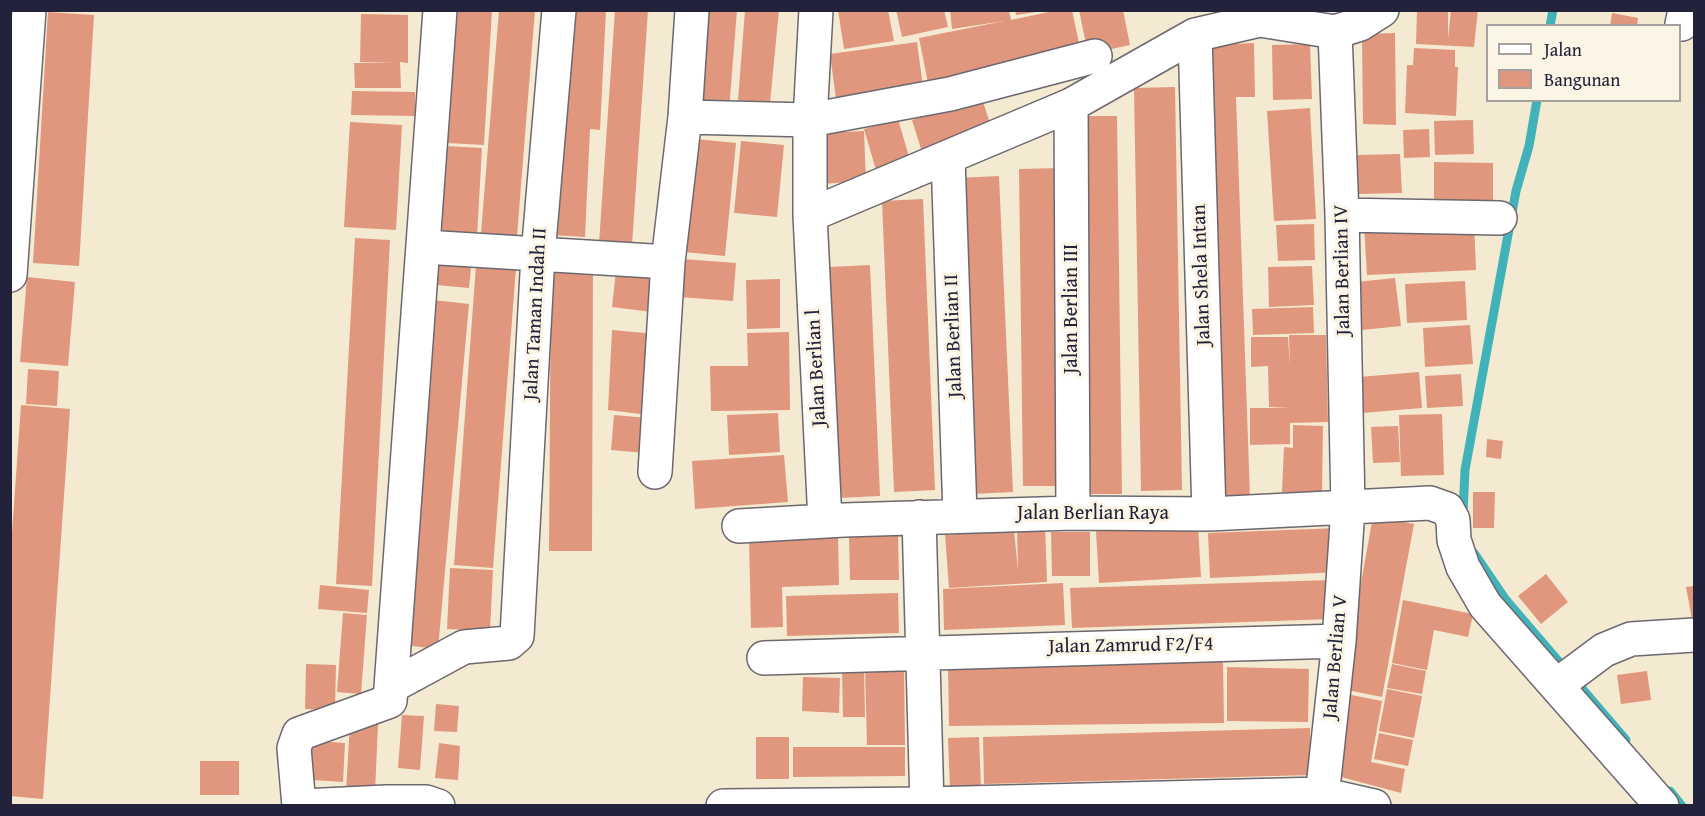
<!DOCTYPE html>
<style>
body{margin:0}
#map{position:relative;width:1705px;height:816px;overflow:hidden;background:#f4ead1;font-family:"Gentium Book Plus",serif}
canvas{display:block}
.frame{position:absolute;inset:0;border:12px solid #22223b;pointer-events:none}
.legend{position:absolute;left:1486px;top:24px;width:195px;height:78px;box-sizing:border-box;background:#fcf5e5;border:2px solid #a5a1a1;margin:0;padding:8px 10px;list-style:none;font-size:18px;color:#22223b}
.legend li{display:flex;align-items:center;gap:12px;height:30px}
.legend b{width:30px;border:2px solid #a5a1a1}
</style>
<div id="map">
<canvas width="1705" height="816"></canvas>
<div class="frame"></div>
<ul class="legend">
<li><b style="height:8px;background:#fff"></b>Jalan</li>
<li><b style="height:16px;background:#e1977d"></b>Bangunan</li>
</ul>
</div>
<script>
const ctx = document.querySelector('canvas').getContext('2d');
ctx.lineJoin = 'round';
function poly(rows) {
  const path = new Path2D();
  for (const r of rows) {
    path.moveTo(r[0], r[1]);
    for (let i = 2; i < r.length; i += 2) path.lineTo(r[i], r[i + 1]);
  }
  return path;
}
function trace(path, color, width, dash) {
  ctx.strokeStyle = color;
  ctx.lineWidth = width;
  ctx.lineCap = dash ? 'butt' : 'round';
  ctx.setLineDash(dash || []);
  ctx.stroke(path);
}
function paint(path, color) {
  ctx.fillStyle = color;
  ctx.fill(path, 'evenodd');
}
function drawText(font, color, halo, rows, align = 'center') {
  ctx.font = font + ' "Gentium Book Plus",serif';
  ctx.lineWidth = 6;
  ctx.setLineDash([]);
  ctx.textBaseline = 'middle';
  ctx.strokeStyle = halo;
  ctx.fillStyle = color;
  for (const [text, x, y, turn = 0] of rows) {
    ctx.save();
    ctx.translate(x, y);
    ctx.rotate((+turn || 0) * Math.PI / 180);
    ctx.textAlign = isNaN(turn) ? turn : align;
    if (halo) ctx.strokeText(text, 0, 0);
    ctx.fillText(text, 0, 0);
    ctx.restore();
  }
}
trace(poly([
 [1550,26,1553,10],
 [1463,514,1465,470,1516,191,1529,146,1537,100],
 [1474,553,1506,600,1626,740],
 [1670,791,1682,806]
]), '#42b2ba', 9);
paint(poly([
 [455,10,492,10,484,145,447,143],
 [499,10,535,10,517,236,481,233],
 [572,10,606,10,600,130,590,129,585,237,552,235,558,128,566,129],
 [615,10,648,10,632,245,599,243],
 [698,10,737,10,729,111,690,108],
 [745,10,779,10,770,103,738,100],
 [838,10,888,10,894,41,844,49],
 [896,10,944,10,948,27,902,37],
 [950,10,1009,10,1011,20,1058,10,1072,10,1081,53,928,83,919,38,1004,21,952,29],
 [1015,10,1037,10,1037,12,1016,15],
 [1079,10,1123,10,1130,45,1088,54],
 [1417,10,1448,10,1448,39,1451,10,1478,10,1474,47,1416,44],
 [48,12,94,15,79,266,33,263],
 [1612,13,1638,18,1637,26,1610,26],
 [361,14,408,15,408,63,400,62,401,88,355,88,354,63,394,63,360,62],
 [1395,33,1396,125,1363,124,1362,34],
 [1234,41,1234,44,1254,43,1255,97,1236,97,1250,498,1220,499,1204,42],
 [917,42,923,87,836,99,830,54],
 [1310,44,1312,99,1273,100,1272,45],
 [1414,48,1455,50,1455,67,1458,67,1456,116,1405,113,1407,65,1413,65],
 [1175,87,1182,490,1141,491,1134,88],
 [352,91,415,92,415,116,351,115],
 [982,98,991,127,921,149,912,120],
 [1310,108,1316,219,1274,221,1267,111],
 [1075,116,1117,116,1122,494,1080,494],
 [898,119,910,160,876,170,864,129],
 [1473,120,1474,154,1435,155,1434,121],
 [350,122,402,125,396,230,344,227],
 [1429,129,1430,157,1404,158,1403,130],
 [864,131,866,181,821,184,818,133],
 [696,139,736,143,725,256,684,252],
 [741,141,784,145,777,217,734,213],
 [445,146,482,148,477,236,440,234],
 [1400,154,1402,193,1359,194,1357,155],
 [1434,162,1493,163,1493,201,1434,200],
 [1061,168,1064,486,1023,486,1019,169],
 [999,176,1013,492,972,494,957,178],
 [923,199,935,490,894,492,882,201],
 [1474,221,1476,270,1367,275,1364,226],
 [1314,224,1315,260,1278,261,1276,225],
 [355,238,390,240,372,586,336,584],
 [439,255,472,258,469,288,436,285],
 [682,259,736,263,733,301,679,297],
 [551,262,593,262,592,551,549,551],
 [476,265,516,268,493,568,454,565],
 [870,265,880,496,838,498,829,267],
 [1312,266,1314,305,1269,307,1268,267],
 [616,271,656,276,652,312,612,307],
 [27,277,75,282,68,366,20,362],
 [1395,278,1401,326,1362,330,1356,282],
 [780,279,780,328,747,329,746,280],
 [1465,281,1467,320,1407,323,1405,284],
 [433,300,469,304,438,649,403,645],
 [1313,307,1314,333,1253,335,1252,309],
 [1470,325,1473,364,1425,367,1423,328],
 [612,330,656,334,648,415,608,410],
 [789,332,790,410,711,411,710,366,748,366,747,333],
 [1289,335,1326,335,1328,422,1290,423,1290,444,1250,445,1250,408,1291,408,1269,407,1268,366,1251,367,1251,337,1288,337,1290,367],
 [28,369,59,371,57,406,26,404],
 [1419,372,1422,408,1362,413,1359,377],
 [1461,374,1463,406,1427,408,1425,376],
 [21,405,70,409,43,799,10,796,10,561],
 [778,413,780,452,729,455,727,415],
 [1442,414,1444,475,1401,476,1399,415],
 [614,415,648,418,645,453,611,450],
 [1293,425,1323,426,1322,493,1282,492,1284,447,1293,448],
 [1398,426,1400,462,1373,463,1371,427],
 [1487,439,1503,441,1501,459,1486,457],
 [784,455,788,502,695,509,692,461],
 [1473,492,1495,492,1494,528,1473,528],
 [1373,516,1414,524,1382,697,1342,689],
 [1045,523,1047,582,949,588,945,535,1014,530,1018,571,1017,524],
 [1198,525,1201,577,1099,583,1096,531],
 [1339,528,1341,572,1210,578,1208,533],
 [1051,532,1090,532,1090,576,1052,576],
 [838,534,839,585,782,587,783,627,751,628,749,536],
 [898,535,899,580,850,580,849,536],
 [450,568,493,570,490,631,447,629],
 [1546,574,1568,602,1541,624,1518,596],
 [1331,580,1332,619,1072,628,1070,588],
 [1063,583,1065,625,944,630,943,589],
 [320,585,369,590,367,613,318,609],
 [1694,586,1694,624,1693,624,1686,587],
 [898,593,899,633,787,636,786,596],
 [1403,600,1473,614,1468,637,1434,630,1427,670,1392,663],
 [343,613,367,615,361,694,337,692],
 [1223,662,1224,723,949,726,948,666],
 [306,664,336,665,335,710,305,709],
 [1392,664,1426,671,1422,694,1387,688],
 [842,666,864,666,865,717,843,717],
 [904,666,905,745,867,745,865,667],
 [1227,667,1309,669,1308,722,1227,721],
 [1647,671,1651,700,1621,704,1617,675],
 [803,677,840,678,839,713,802,711],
 [1387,689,1422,696,1414,738,1379,731],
 [1341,693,1382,701,1371,762,1405,769,1401,793,1326,773],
 [436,704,459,706,457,732,434,731],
 [402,715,424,716,420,770,398,768],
 [350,722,378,724,375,793,346,791],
 [1310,728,1311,775,984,784,983,737],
 [1379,733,1413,740,1408,766,1374,759],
 [756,737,789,737,789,779,756,779],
 [979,737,981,787,950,788,948,738],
 [301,740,345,743,343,782,299,779],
 [439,743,460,746,458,780,435,778],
 [793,747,905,747,905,776,793,777],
 [200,761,239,761,239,795,200,795]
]), '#e1977d');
const minor = poly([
 [692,10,685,117,810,120,950,94,1095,56],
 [816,10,810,120,810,215,825,521],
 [1682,24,1685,10],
 [1195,35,1209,514],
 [1071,105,1073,513],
 [948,157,960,515],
 [810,215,1071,105,1195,35,1260,20,1335,32,1360,24,1382,10],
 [1342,215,1500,218],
 [424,247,668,262],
 [10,275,29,10],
 [655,472,668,262,685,117],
 [919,517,927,806],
 [739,526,844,520,1073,513,1209,514,1430,503,1447,509,1453,520,1454,540,1463,567,1485,605,1662,806],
 [764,658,1339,641],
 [1557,685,1604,650,1631,639,1694,635],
 [392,686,464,647,509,643,517,636,538,255,559,10],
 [299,806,294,748,299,734,390,701,440,10],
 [303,806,386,802,426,802,438,806],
 [723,806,927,804,1321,794,1374,806],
 [1321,806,1339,641,1348,508,1342,215,1335,32]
]);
trace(minor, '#6c6870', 36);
trace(minor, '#fff', 33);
drawText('20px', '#22223b', '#fcf5e5', [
 ["Jalan Berlian IV",1343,270,-91],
 ["Jalan Shela Intan",1202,275,-92],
 ["Jalan Berlian III",1072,309,-90],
 ["Jalan Taman Indah II",536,314,-87],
 ["Jalan Berlian II",954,336,-92],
 ["Jalan Berlian l",817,368,-93],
 ["Jalan Berlian Raya",1093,514],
 ["Jalan Zamrud F2/F4",1131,646,-1],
 ["Jalan Berlian V",1336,657,-85]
]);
</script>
